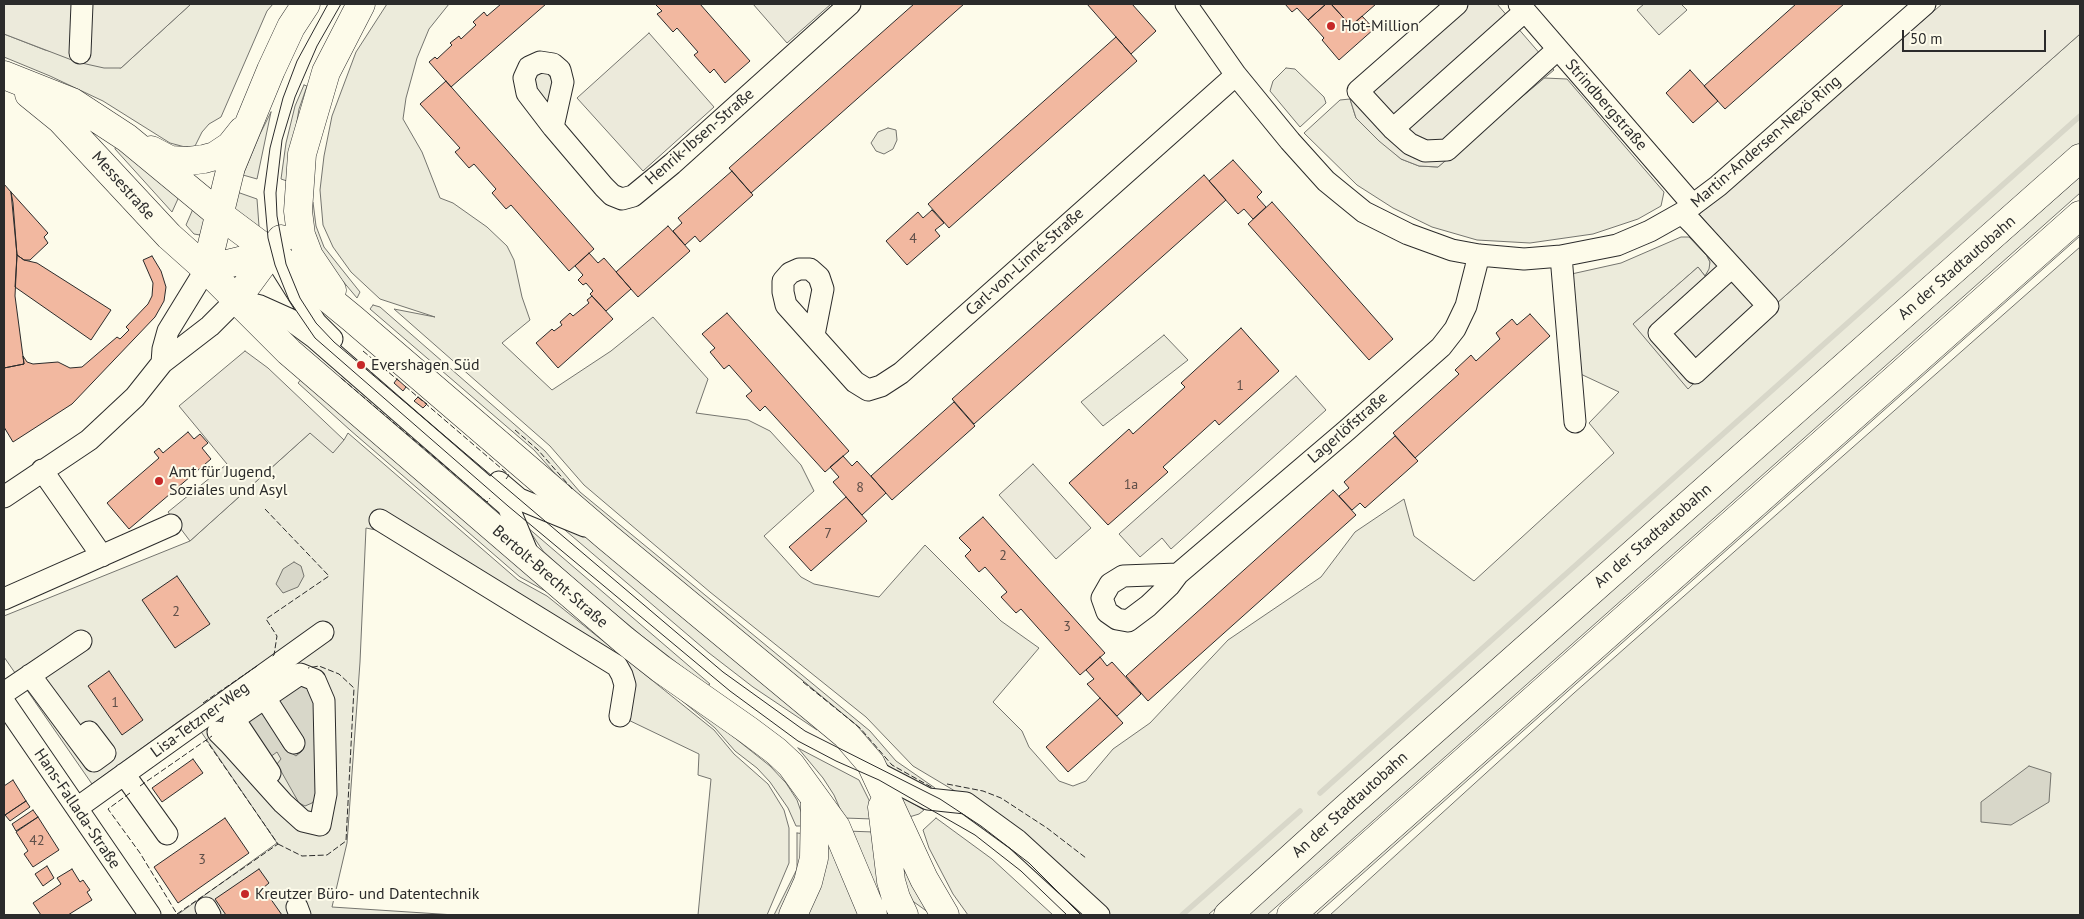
<!DOCTYPE html>
<meta charset="utf-8">
<style>
body{margin:0}
#map{position:relative;width:2084px;height:919px;overflow:hidden;background:#fdfbea;font-family:"PT Sans",sans-serif}
canvas{display:block}
.frame{position:absolute;inset:0;border:5px solid #2b2b2b;pointer-events:none}
.scale{position:absolute;left:1902px;top:30px;width:144px;height:22px;box-sizing:border-box;border:2px solid #2b2b2b;border-top:0;padding-left:6px;font-size:15px;line-height:18px;white-space:nowrap;color:#2b2b2b;-webkit-text-stroke:4px #fdfbea;paint-order:stroke}
</style>
<div id="map">
<canvas width="2084" height="919"></canvas>
<div class="frame"></div>
<div class="scale">50 m</div>
</div>
<script>
const ctx = document.querySelector('canvas').getContext('2d');
ctx.lineJoin = 'round';
function paint(path, color) {
  ctx.fillStyle = color;
  ctx.fill(path, 'evenodd');
}
function poly(rows) {
  const path = new Path2D();
  for (const r of rows) {
    path.moveTo(r[0], r[1]);
    for (let i = 2; i < r.length; i += 2) path.lineTo(r[i], r[i + 1]);
  }
  return path;
}
function trace(path, color, width, dash) {
  ctx.strokeStyle = color;
  ctx.lineWidth = width;
  ctx.lineCap = dash ? 'butt' : 'round';
  ctx.setLineDash(dash || []);
  ctx.stroke(path);
}
function drawText(font, color, halo, rows, align = 'center') {
  ctx.font = font + ' "PT Sans",sans-serif';
  ctx.lineWidth = 4;
  ctx.setLineDash([]);
  ctx.textBaseline = 'middle';
  ctx.strokeStyle = halo;
  ctx.fillStyle = color;
  for (const [text, x, y, turn = 0] of rows) {
    ctx.save();
    ctx.translate(x, y);
    ctx.rotate((+turn || 0) * Math.PI / 180);
    ctx.textAlign = isNaN(turn) ? turn : align;
    if (halo) ctx.strokeText(text, 0, 0);
    ctx.fillText(text, 0, 0);
    ctx.restore();
  }
}
const green = poly([
 [191,4,273,4,267,11,221,117,209,124,202,132,195,146,185,147,170,143,103,101,50,76,4,57,4,34,45,50,121,68,191,4],
 [387,4,449,4,429,29,417,58,406,98,403,119,422,152,440,198,453,203,487,227,507,246,514,260,522,297,530,320,502,343,552,390,611,351,653,317,708,379,696,413,748,420,770,431,801,465,814,491,764,536,801,577,814,584,879,597,925,545,1001,621,1039,648,993,702,1022,731,1029,747,1059,781,1073,786,1086,781,1113,749,1150,723,1228,640,1321,577,1355,532,1404,499,1414,536,1474,581,1614,453,1589,423,1619,392,1572,370,1567,275,1621,263,1681,237,1689,237,1707,256,1710,262,1710,269,1705,276,1698,267,1633,324,1777,303,2080,34,2080,143,1208,915,1105,915,970,800,913,766,866,717,710,592,584,485,550,446,394,309,435,317,380,299,351,272,333,247,323,225,320,190,324,156,332,116,356,52,387,4],
 [1644,4,1681,4,1687,10,1659,35,1637,10,1644,4],
 [1286,68,1295,69,1324,97,1326,103,1300,127,1270,91,1273,81,1286,68],
 [546,72,549,75,553,82,551,97,547,101,542,101,533,79,538,74,546,72],
 [1544,78,1567,79,1664,192,1661,206,1638,219,1593,234,1530,243,1477,240,1432,227,1393,208,1357,185,1304,133,1340,100,1350,99,1356,118,1401,159,1419,166,1438,167,1544,78],
 [304,85,307,86,299,109,287,181,281,179,286,143,295,106,304,85],
 [271,112,257,179,243,175,260,134,271,112],
 [888,128,896,130,897,140,893,149,884,154,876,151,871,143,878,132,888,128],
 [116,143,182,190,172,212,115,149,116,143],
 [2080,177,2080,193,1267,915,1245,915,1735,481,2080,177],
 [237,192,257,199,260,240,231,216,237,192],
 [308,201,313,202,316,226,324,247,360,292,357,298,326,261,313,238,308,201],
 [196,202,208,215,200,235,194,234,186,225,196,202],
 [2080,228,2080,236,1316,915,1305,915,2080,228],
 [2080,247,2080,915,1330,915,1574,693,2080,247],
 [373,305,380,307,545,451,580,492,870,731,896,761,935,788,934,792,889,767,872,745,575,496,534,450,370,309,373,305],
 [1164,335,1188,360,1103,426,1081,402,1164,335],
 [304,376,549,593,520,577,350,430,298,383,304,376],
 [310,433,344,440,348,433,518,580,547,596,714,730,734,754,768,784,784,810,789,828,789,863,767,915,698,915,711,779,698,775,699,754,620,716,622,675,381,531,366,528,360,662,347,843,332,907,455,915,177,915,277,843,189,714,92,784,4,657,4,616,190,541,310,433],
 [545,513,575,523,819,728,817,730,753,687,709,653,545,513],
 [527,527,611,599,710,684,707,686,642,636,583,587,543,551,527,527],
 [675,695,706,715,770,766,786,783,797,800,806,826,796,826,788,808,770,782,757,768,735,751,715,728,675,695],
 [798,748,859,780,869,800,873,819,844,818,834,795,823,778,798,748],
 [902,797,924,810,919,814,906,818,902,797],
 [936,818,992,859,1053,915,968,915,953,894,929,848,923,830,936,818],
 [846,831,874,832,887,908,881,910,846,831],
 [825,832,861,915,801,915,825,832],
 [897,832,932,915,907,897,897,832],
 [797,833,807,834,807,852,780,915,774,915,797,869,797,833]
]);
paint(green, '#ecebdb');
trace(green, '#74746e', 1);
const parking = poly([
 [4,4,191,4,121,68,104,68,77,62,4,34,4,4],
 [753,4,831,4,787,43,753,4],
 [1457,4,1497,4,1554,70,1438,167,1419,166,1401,159,1379,141,1356,118,1350,99,1457,4],
 [1942,4,2080,4,2080,34,1777,303,1688,389,1633,324,1698,267,1705,276,1709,269,1710,262,1707,256,1721,239,1699,214,1942,4],
 [649,33,714,107,643,171,577,98,649,33],
 [245,351,268,368,344,440,333,453,310,433,190,541,168,512,227,464,179,406,245,351],
 [1296,376,1326,410,1171,549,1162,538,1140,557,1119,534,1296,376],
 [1033,464,1091,528,1056,559,999,495,1033,464]
]);
paint(parking, '#eceadb');
trace(parking, '#74746e', 1);
const water = poly([
 [294,562,301,566,304,576,298,587,283,593,276,584,283,569,294,562],
 [303,678,316,698,317,797,312,803,305,806,299,803,277,764,281,759,277,752,270,757,244,718,262,706,284,748,296,756,302,751,300,739,276,700,303,678],
 [2029,766,2051,773,2049,802,2011,825,1981,822,1981,802,2029,766]
]);
paint(water, '#d8d7c9');
trace(water, '#74746e', 1);
trace(poly([
 [1320,793,2080,116],
 [1182,915,1300,811]
]), '#d8d7c9', 5.5);
const building = poly([
 [501,4,546,4,451,87,429,62,435,57,437,59,452,45,450,43,459,36,461,39,476,25,473,22,484,12,487,16,501,4],
 [655,4,700,4,750,61,725,83,714,69,710,73,694,55,698,52,677,28,673,32,657,14,662,11,655,4],
 [914,4,964,4,751,193,729,168,914,4],
 [1087,4,1132,4,1156,31,1131,54,1087,4],
 [1285,4,1326,4,1308,20,1297,8,1292,12,1285,4],
 [1326,4,1331,4,1351,26,1362,16,1374,29,1339,60,1322,40,1324,38,1308,20,1326,4],
 [1331,4,1376,4,1351,26,1331,4],
 [1796,4,1844,4,1725,109,1704,86,1796,4],
 [1116,37,1137,61,949,228,928,204,1116,37],
 [1690,70,1718,101,1693,123,1666,93,1690,70],
 [446,81,594,249,569,271,511,205,506,209,492,193,496,189,474,164,469,168,455,152,460,148,420,104,446,81],
 [1233,160,1262,192,1257,197,1266,207,1253,219,1244,209,1238,214,1209,181,1233,160],
 [732,171,753,195,700,242,695,236,685,245,673,231,682,223,678,218,732,171],
 [1204,175,1226,200,974,424,952,399,1204,175],
 [4,184,11,192,13,203,17,255,15,296,24,364,4,368,4,184],
 [11,192,48,233,44,237,48,243,30,260,24,260,17,255,11,192],
 [1272,202,1393,339,1369,360,1248,224,1272,202],
 [932,210,944,223,935,230,940,236,907,265,886,241,918,212,923,218,932,210],
 [668,226,690,251,638,297,616,272,668,226],
 [589,253,598,263,604,258,631,289,606,311,590,294,593,291,586,283,583,285,578,280,583,275,575,266,589,253],
 [17,255,24,260,37,263,111,310,91,340,15,287,17,255],
 [152,256,161,271,166,287,164,301,155,317,72,404,13,442,4,427,4,368,24,364,23,356,27,362,33,364,58,362,70,368,82,367,117,337,120,339,129,330,126,327,148,304,152,296,153,283,143,260,152,256],
 [592,296,613,319,558,368,536,343,552,329,554,331,562,325,560,322,570,313,573,316,589,303,587,300,592,296],
 [727,313,849,451,825,472,765,406,760,411,746,396,752,391,729,365,724,369,710,352,715,348,702,334,727,313],
 [1530,314,1550,336,1415,458,1393,433,1459,374,1455,370,1471,355,1476,361,1500,339,1496,333,1512,319,1517,325,1530,314],
 [1241,328,1279,371,1219,425,1215,420,1163,467,1168,472,1108,525,1069,483,1129,429,1133,434,1185,387,1181,383,1241,328],
 [397,379,406,387,403,391,394,383,397,379],
 [418,397,427,404,423,408,414,401,418,397],
 [954,402,975,426,892,500,871,476,954,402],
 [188,432,194,439,200,434,208,443,202,448,211,459,129,529,107,503,159,458,154,452,159,448,163,453,188,432],
 [1395,436,1418,461,1365,508,1360,503,1352,510,1339,496,1349,488,1344,482,1395,436],
 [843,456,852,466,857,461,886,493,862,515,833,482,839,477,830,467,843,456],
 [1333,490,1356,515,1148,701,1126,676,1333,490],
 [846,497,867,521,811,571,789,547,846,497],
 [983,517,1105,653,1080,675,1021,609,1016,613,1001,597,1007,592,985,567,979,572,965,556,971,550,959,538,983,517],
 [177,576,210,624,175,648,142,600,177,576],
 [1100,657,1107,666,1112,662,1141,694,1117,716,1087,684,1094,679,1086,670,1100,657],
 [109,671,143,720,122,735,88,686,109,671],
 [1100,698,1123,723,1068,772,1046,747,1100,698],
 [193,759,203,773,162,802,152,788,193,759],
 [13,780,26,801,5,815,4,812,4,786,13,780],
 [26,801,30,807,10,821,5,815,26,801],
 [33,810,38,817,16,831,12,824,33,810],
 [38,817,59,850,33,867,24,854,28,851,16,832,38,817],
 [225,818,249,853,178,903,154,867,225,818],
 [47,866,54,878,43,886,35,874,47,866],
 [72,869,80,882,83,880,90,890,87,892,92,900,68,915,41,915,33,903,61,884,57,878,72,869],
 [259,869,269,883,263,888,282,915,226,915,215,899,259,869]
]);
paint(building, '#f2b8a0');
trace(building, '#2b2b2b', 1);
const minor = poly([
 [1186,4,1236,75,1290,141,1326,181,1364,212,1408,234,1452,250,1479,255,1524,259,1561,256,1617,245,1650,231,1682,213,1718,186,1925,4],
 [1457,4,1358,91,1393,129,1410,144,1425,151,1447,150,1558,49],
 [1519,4,1693,205],
 [80,53,82,4],
 [553,127,563,82,560,70,553,64,540,62,529,67,524,78,527,93,553,127,604,187,612,195,622,199,633,196,672,164,850,4],
 [1393,129,1525,11],
 [1682,213,1693,224,1768,306,1695,373,1659,333,1732,267],
 [1561,256,1575,422],
 [279,264,316,323,332,339],
 [814,335,823,289,819,277,810,269,799,269,790,273,783,281,783,292,786,305,855,382,868,390,881,386,901,373,1236,75],
 [162,363,163,349,168,331,206,269],
 [42,470,102,556],
 [499,482,519,499,585,526],
 [4,497,89,440,135,397,162,363,210,326,236,300,260,306,289,319,315,338,508,506,530,559],
 [380,520,617,666,622,675,625,685,620,716],
 [1178,574,1123,576,1110,584,1102,598,1107,612,1117,619,1128,621,1148,606,1169,586,1178,574,1347,430,1441,347,1455,329,1466,306,1479,255],
 [4,599,171,525],
 [30,675,79,741,94,761,105,753,89,732,79,741],
 [4,693,81,641],
 [265,698,294,743],
 [4,702,150,915],
 [234,719,270,773],
 [218,732,229,743,283,803,303,821,320,825,326,794,324,701,315,680,300,674,234,719,229,743],
 [876,772,928,799,966,803,1017,840,1099,915],
 [124,774,167,834],
 [77,808,323,632],
 [297,907,300,915],
 [206,908,210,915]
]);
const major = poly([
 [4,75,72,102,127,138,219,214,286,264,353,319,607,537,846,735,871,764,924,879,945,915],
 [29,94,61,120,169,236,206,269,289,352,624,640,661,669,748,730,776,751,791,765,836,827,873,915],
 [151,150,170,160,189,161,204,159,215,156,230,146,242,131],
 [206,269,231,167,271,70,291,27,306,4],
 [206,269,272,253],
 [332,290,309,256,301,235,298,211,302,154,326,72,361,4],
 [236,300,281,239],
 [882,807,891,881,896,898,904,915]
]);
const highway = poly([
 [793,915,808,882,814,858,815,800],
 [1228,915,1346,808,2080,158],
 [1291,915,2080,215]
]);
trace(minor, '#2b2b2b', 23);
trace(major, '#2b2b2b', 29);
trace(highway, '#2b2b2b', 29);
trace(minor, '#fdfbea', 21);
trace(major, '#fdfbea', 28);
trace(highway, '#fdfbea', 28);
trace(poly([
 [328,4,297,61,283,98,270,148,264,192,268,238,275,265,289,300,315,338,508,506,730,691,798,741,836,761,879,780,975,835,1021,871,1067,915],
 [341,4,317,46,295,97,282,140,276,193,277,216,286,264,300,298,316,323,334,342,723,672,805,731,940,799,981,826,1029,863,1081,915]
]), '#2b2b2b', 1);
trace(poly([
 [363,351,399,381],
 [341,378,487,502,490,498],
 [405,386,509,475,506,479],
 [515,430,538,450,574,491],
 [265,509,329,576,266,619,277,636,274,655,271,657],
 [803,682,860,728,892,765,933,788],
 [203,703,257,666],
 [947,784,983,791,1001,798,1047,828,1086,858],
 [140,786,212,736],
 [130,793,108,809,140,853,177,914,278,844,206,740],
 [278,844,302,856,327,855,346,841,354,688,339,674,319,666,308,668]
]), '#2b2b2b', 1, [6, 2.5]);
for (const [x, y, r, color] of [
 [1331,26,5,"#c62828"],
 [361,365,5,"#c62828"],
 [159,481,5,"#c62828"],
 [245,894,5,"#c62828"]
]) {
  const dot = new Path2D();
  dot.arc(x, y, r, 0, 2 * Math.PI);
  ctx.fillStyle = color;
  ctx.fill(dot);
  trace(dot, '#fdfbea', 2);
}
drawText('14px', '#5d4e48', null, [
 ["4",913,239],
 ["1",1240,386],
 ["1a",1131,485],
 ["8",860,488],
 ["7",828,534],
 ["2",1003,556],
 ["2",176,612],
 ["3",1067,627],
 ["1",115,703],
 ["42",37,841],
 ["3",202,860]
]);
drawText('16px', '#2b2b2b', '#fdfbea', [
 ["Hot-Million",1341,26],
 ["Evershagen Süd",371,365],
 ["Amt für Jugend,",169,472],
 ["Soziales und Asyl",169,490],
 ["Kreutzer Büro- und Datentechnik",255,894]
], 'left');
drawText('16px', '#2b2b2b', '#fdfbea', [
 ["Strindbergstraße",1606,105,49],
 ["Henrik-Ibsen-Straße",700,137,-41],
 ["Martin-Andersen-Nexö-Ring",1766,142,-41],
 ["Messestraße",123,186,48],
 ["Carl-von-Linné-Straße",1025,262,-42],
 ["An der Stadtautobahn",1957,268,-41],
 ["Lagerlöfstraße",1348,428,-41],
 ["An der Stadtautobahn",1653,536,-41],
 ["Bertolt-Brecht-Straße",550,577,41],
 ["Lisa-Tetzner-Weg",200,720,-36],
 ["An der Stadtautobahn",1350,805,-42],
 ["Hans-Fallada-Straße",77,809,56]
]);
</script>
